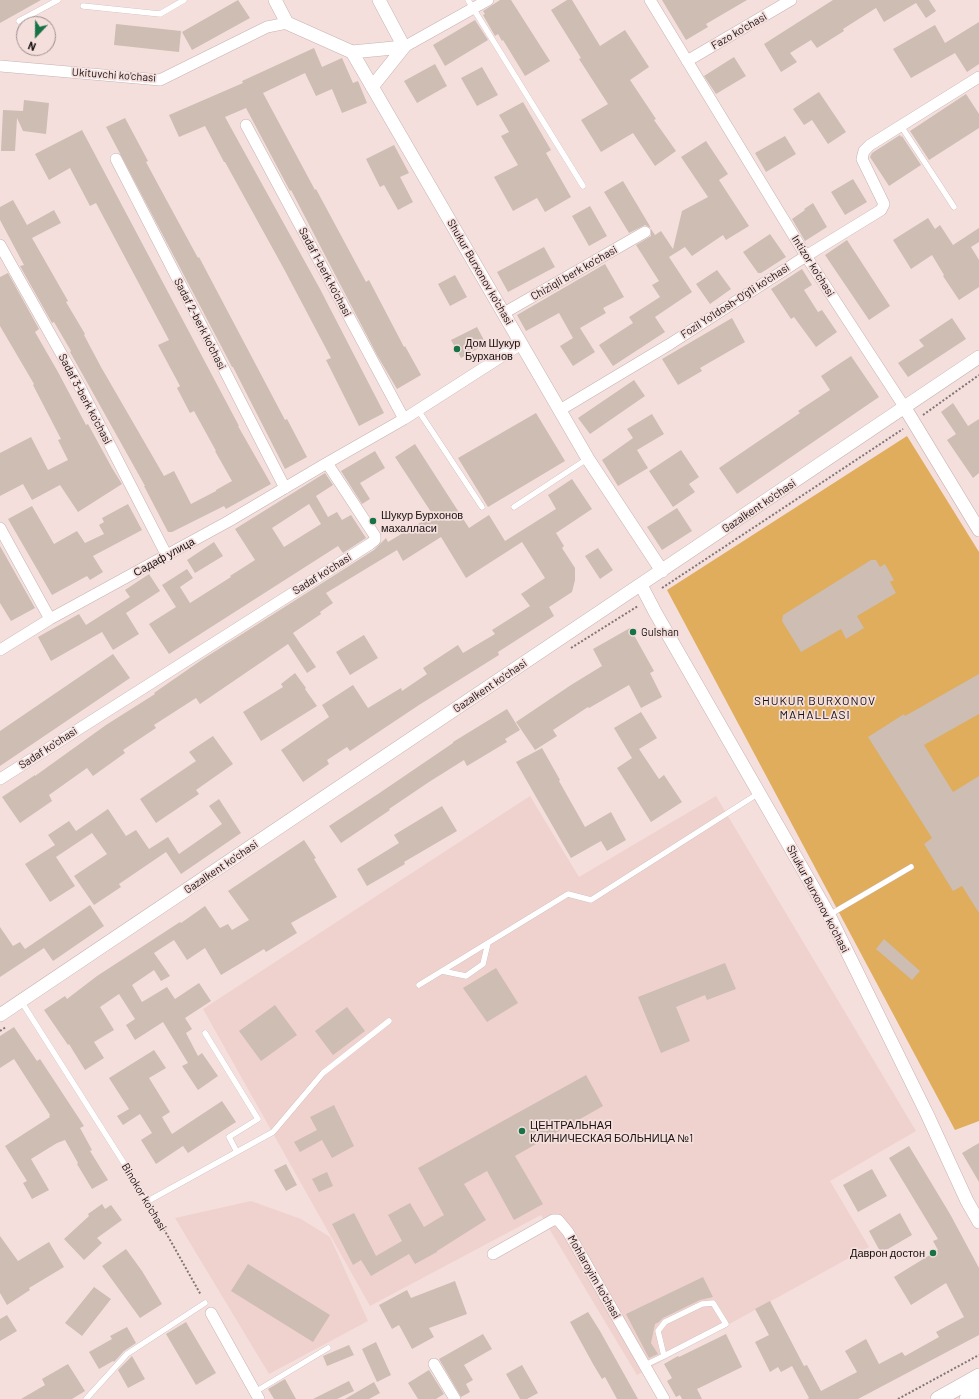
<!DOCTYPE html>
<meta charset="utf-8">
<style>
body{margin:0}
#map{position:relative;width:979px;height:1399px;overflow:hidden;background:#f4dfdd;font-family:Barlow,sans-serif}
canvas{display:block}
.north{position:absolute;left:16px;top:16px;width:40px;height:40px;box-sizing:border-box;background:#f4dfdd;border:1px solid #9c8d8b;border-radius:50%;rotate:202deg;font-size:11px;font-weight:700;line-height:16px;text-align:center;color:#181110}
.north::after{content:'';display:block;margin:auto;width:14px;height:18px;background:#177246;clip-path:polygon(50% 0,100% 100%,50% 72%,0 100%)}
</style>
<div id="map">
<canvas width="979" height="1399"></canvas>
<div class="north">N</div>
</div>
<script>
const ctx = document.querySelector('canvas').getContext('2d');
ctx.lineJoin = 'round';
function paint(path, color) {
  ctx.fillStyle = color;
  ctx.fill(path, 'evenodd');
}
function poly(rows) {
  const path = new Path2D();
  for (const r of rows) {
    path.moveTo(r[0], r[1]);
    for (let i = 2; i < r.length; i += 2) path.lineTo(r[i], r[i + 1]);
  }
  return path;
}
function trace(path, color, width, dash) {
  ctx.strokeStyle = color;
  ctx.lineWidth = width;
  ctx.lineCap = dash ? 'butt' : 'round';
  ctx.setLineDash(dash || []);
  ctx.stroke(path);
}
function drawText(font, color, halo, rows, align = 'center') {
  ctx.font = font + ' Barlow,sans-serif';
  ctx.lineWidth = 3.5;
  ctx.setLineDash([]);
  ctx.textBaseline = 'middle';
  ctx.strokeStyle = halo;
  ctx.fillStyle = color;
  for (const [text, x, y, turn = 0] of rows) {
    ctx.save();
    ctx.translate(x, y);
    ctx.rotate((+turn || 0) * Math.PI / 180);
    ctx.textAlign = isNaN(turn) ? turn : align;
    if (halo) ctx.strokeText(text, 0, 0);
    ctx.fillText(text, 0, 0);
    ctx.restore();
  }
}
paint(poly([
 [530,796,579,877,716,796,916,1131,830,1181,869,1247,637,1375,541,1215,370,1306,203,1009],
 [251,1201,301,1219,330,1237,368,1321,269,1374,175,1218]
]), '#efd2ce');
paint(poly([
 [907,436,979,552,979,1121,955,1130,667,590]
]), '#dfad5b');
paint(poly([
 [0,0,41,0,0,23],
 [238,0,250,18,192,50,182,32],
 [500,0,511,0,550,61,525,76,503,40,502,41,498,34,495,36,483,15,485,14,483,11],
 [567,0,572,0,600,46,625,30,649,67,630,80,656,119,654,120,676,151,655,166,633,133,601,152,581,120,608,104,579,59,581,58,551,10],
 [662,0,747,0,706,24,708,27,686,40],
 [833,0,929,0,936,11,926,18,916,3,884,22,876,8,843,29,844,31,817,48,811,40,790,53,797,62,781,72,764,44],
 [475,20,488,40,445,66,433,45],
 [979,22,979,64,967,72,955,53,911,78,893,49,935,25,945,43],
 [116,24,181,31,179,52,114,45],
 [314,48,322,67,342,58,353,83,358,81,367,103,342,113,332,89,316,96,305,73,263,93,315,190,316,189,366,282,369,280,404,347,405,346,421,375,397,389,377,355,291,190,290,191,246,108,225,117,320,289,384,413,359,426,326,360,331,358,284,269,225,162,224,162,205,126,179,137,169,115,243,83,242,81],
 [734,57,746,76,716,94,704,76],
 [435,64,447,86,417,103,404,81],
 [482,67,498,95,477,106,461,78],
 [819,92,846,132,828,144,812,120,804,125,793,109],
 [966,94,979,114,979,128,929,160,910,131],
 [24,100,49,103,46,134,23,131,17,118,15,151,1,151,3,110,23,111],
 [523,102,551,150,546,153,571,197,545,212,537,198,513,211,494,177,518,165,501,136,509,132,499,115],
 [125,118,148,161,146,162,167,201,198,258,199,257,285,420,287,419,307,457,285,469,233,367,232,367,219,342,106,127],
 [82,130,239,426,238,426,271,484,226,509,224,506,172,532,168,532,144,486,145,486,88,384,70,352,71,351,54,322,52,323,20,266,24,265,0,220,0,207,13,200,27,225,54,210,61,223,32,238,68,301,66,302,85,334,84,335,101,367,164,476,174,471,191,504,216,491,216,490,232,481,215,451,216,451,194,411,190,413,177,388,180,386,158,345,169,340,96,203,90,206,70,168,49,180,35,154],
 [900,135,901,137,902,136,921,165,889,186,870,157,872,153],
 [785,136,796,154,766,172,755,153],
 [706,141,728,174,719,180,749,226,726,240,723,235,692,256,685,247,669,257,692,292,655,317,665,332,613,366,599,345,633,323,629,317,660,297,652,285,659,281,636,245,651,236,651,229,655,235,661,231,673,249,682,211,708,197,681,157],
 [394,145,409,173,400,177,413,202,398,210,384,185,380,187,366,159],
 [853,179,867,202,845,215,831,192],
 [623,181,651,228,645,225,629,233,604,192],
 [813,203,827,227,805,241,792,219,805,210,804,209],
 [590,206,607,236,589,246,572,216],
 [928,218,935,229,940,225,953,245,979,228,979,242,971,247,979,260,979,287,959,300,943,276,944,275,932,255,911,269,893,240],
 [770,234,786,257,761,273,758,273,743,252],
 [847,240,890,306,869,320,825,255],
 [544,247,555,267,508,292,497,272],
 [605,264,624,297,603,308,606,313,580,328,595,352,573,366,560,346,573,338,559,313,526,331,517,315],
 [802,269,812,285,804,290,818,312,822,310,837,332,816,347,794,317,791,319,771,289],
 [717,270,731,289,710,304,696,284],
 [8,273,39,329,35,332,58,372,86,425,88,424,112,468,122,484,78,512,60,485,32,500,23,484,0,496,0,453,31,437,48,470,68,460,58,440,61,439,33,385,34,384,0,326,0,277],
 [455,275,467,297,450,306,438,284],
 [732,318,745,342,700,368,702,371,678,385,662,359],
 [952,318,966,339,908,377,898,363,924,346,919,340],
 [477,327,486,344,461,358,451,340],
 [851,356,879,397,737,494,719,468,800,413,798,411,830,390,821,376],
 [634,380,645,396,590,434,578,418],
 [953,403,968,426,979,419,979,473,973,478,947,440,956,434,941,412],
 [536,413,565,461,488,507,458,458],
 [652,414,664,434,637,450,648,468,618,486,602,460,633,438,627,429],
 [415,444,469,528,489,515,505,541,556,509,548,495,572,479,592,509,556,533,564,546,562,548,575,568,575,580,572,592,549,607,554,616,498,652,499,655,419,705,350,751,347,747,327,760,329,764,303,782,281,750,329,717,322,705,353,685,368,708,401,688,402,691,427,674,423,668,458,645,463,653,495,634,492,630,530,606,521,594,545,578,522,542,466,578,441,537,403,561,397,550,326,593,333,603,320,612,321,614,293,633,316,667,307,673,288,644,200,704,196,698,154,725,156,728,123,750,125,753,93,776,87,768,49,795,52,801,20,823,2,797,35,775,35,776,106,725,155,694,154,693,203,659,374,550,386,538,388,542,433,515,395,457],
 [681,450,699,477,689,484,695,492,673,507,649,471],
 [375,451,385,468,360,483,370,499,362,504,341,471],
 [325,473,333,485,316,496,328,517,337,512,342,520,351,515,366,538,343,553,338,546,169,654,149,624,176,607,162,585,187,569,193,578,180,587,190,603,231,577,230,576,255,560,235,529],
 [309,504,321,524,284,547,272,528],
 [128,504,142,530,93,556,103,572,90,580,87,576,52,595,8,519,32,506,54,544,77,531,85,543,104,534,99,525,104,522,102,518],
 [677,508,692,531,662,550,647,527],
 [214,542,223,556,195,573,187,560],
 [0,546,35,608,11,621,0,603],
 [598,548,613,570,600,579,585,556],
 [871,560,876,560,880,567,885,564,894,580,890,582,896,593,857,616,864,628,846,639,841,629,801,652,782,621,783,615],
 [149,574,160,591,126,613,139,634,113,650,102,632,51,661,38,637,79,614,86,625,130,597,125,590],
 [630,628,654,671,650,673,662,697,641,708,629,685,589,708,588,707,553,730,557,736,535,750,516,722,571,685,602,666,593,649],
 [364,635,378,658,350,675,336,652],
 [113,654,130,678,0,766,0,731],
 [295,673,306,688,305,689,317,706,261,741,243,712,283,687,281,684],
 [979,674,979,714,924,745,953,792,979,776,979,913,962,886,953,891,924,844,932,838,868,737,904,714,905,716],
 [507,709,520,730,505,739,507,742,467,766,464,760,429,782,389,809,390,810,341,843,329,826,378,794,453,743,453,742],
 [641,712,657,738,639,749,659,779,664,775,682,802,651,822,617,768,632,758,614,728],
 [213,736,233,764,196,790,199,794,156,823,140,799,196,761,189,752],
 [542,748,560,780,559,781,585,827,611,812,626,840,607,851,601,841,571,858,516,762],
 [219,799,241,833,181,874,166,852,119,884,121,887,94,905,74,876,107,854,92,833,56,857,75,886,50,902,25,864,55,845,48,835,69,821,76,831,108,809,126,836,136,830,149,849,168,837,179,854,222,824,209,806],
 [442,806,457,831,404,862,405,864,367,886,357,869,399,843,394,835],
 [304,840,316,858,314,859,337,897,291,923,297,933,266,952,264,949,221,975,205,948,187,960,174,940,154,953,170,976,161,981,154,970,132,985,142,1002,167,987,175,999,199,983,211,1001,185,1018,192,1029,186,1033,198,1056,202,1053,218,1076,198,1090,182,1066,188,1063,163,1022,135,1040,126,1025,135,1019,119,994,100,1007,114,1030,94,1042,104,1058,85,1070,69,1044,68,1045,44,1010,65,996,67,999,97,976,137,950,180,922,181,923,205,906,220,928,228,924,232,930,249,920,228,891],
 [90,905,104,926,53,961,44,948,0,977,0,927,13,946,20,942,25,949],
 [884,939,920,971,912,980,876,949],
 [725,963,736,989,707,1000,705,995,676,1007,690,1041,661,1053,638,997],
 [496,968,518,1003,487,1022,463,988],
 [275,1005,297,1035,261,1061,239,1031],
 [347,1007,365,1031,333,1055,315,1031],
 [14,1027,37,1061,40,1059,84,1126,80,1128,92,1150,90,1151,108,1180,92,1189,77,1164,78,1163,65,1140,57,1143,31,1159,49,1190,32,1199,23,1183,27,1181,5,1146,50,1117,49,1116,50,1115,14,1059,0,1068,0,1036],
 [154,1050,166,1068,149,1078,170,1112,162,1117,172,1134,222,1101,236,1122,188,1153,183,1146,156,1164,141,1140,152,1133,140,1114,123,1125,117,1116,129,1109,109,1078],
 [586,1075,603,1106,515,1156,543,1204,514,1220,487,1171,464,1184,486,1220,437,1251,437,1252,415,1264,409,1254,371,1276,361,1260,353,1265,332,1224,354,1213,376,1256,402,1241,388,1215,410,1203,424,1227,444,1215,418,1168],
 [334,1105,354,1146,332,1158,322,1140,300,1152,294,1142,317,1130,310,1117],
 [979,1143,979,1182,962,1153],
 [909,1146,950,1214,979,1268,979,1335,858,1399,807,1399,809,1398,792,1366,781,1372,778,1367,770,1372,755,1342,769,1335,755,1309,770,1301,804,1366,807,1365,821,1391,857,1372,845,1351,866,1339,879,1364,902,1352,905,1356,939,1337,936,1332,964,1317,946,1283,911,1305,894,1277,938,1250,933,1241,938,1239,889,1158],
 [286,1164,297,1185,286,1191,274,1170],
 [872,1169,887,1196,858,1212,843,1185],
 [327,1172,333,1186,319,1192,312,1179],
 [102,1204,105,1209,111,1205,122,1220,97,1238,102,1243,84,1260,64,1239,89,1216,88,1214],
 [900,1213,912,1235,881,1253,869,1231],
 [0,1236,18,1261,49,1242,64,1267,29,1288,30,1290,7,1305,0,1293],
 [126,1249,142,1271,162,1304,140,1318,102,1266],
 [248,1264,330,1315,313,1342,231,1291],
 [703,1277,713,1297,700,1300,663,1318,659,1322,655,1324,651,1343,658,1354,649,1358,626,1314],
 [455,1281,467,1314,429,1328,434,1337,412,1349,399,1325,392,1329,379,1305,407,1290,411,1298],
 [94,1287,111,1299,82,1336,65,1323],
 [588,1312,600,1331,638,1399,617,1399,605,1377,602,1379,593,1364,570,1322],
 [7,1315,17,1331,0,1341,0,1319],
 [186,1322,216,1373,196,1385,166,1334],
 [127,1327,136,1343,124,1351,114,1362,113,1361,99,1369,89,1352,112,1339,110,1336],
 [483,1334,492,1349,464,1365,473,1380,466,1384,470,1392,461,1397,439,1359],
 [726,1334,742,1367,697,1389,702,1399,682,1399,680,1395,676,1397,667,1381,672,1378,664,1364,678,1356,679,1357],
 [376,1342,391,1375,377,1382,362,1349],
 [349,1345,354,1355,327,1366,323,1356],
 [132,1356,145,1379,128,1388,118,1370],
 [68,1364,85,1391,72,1399,21,1399,45,1385,42,1379],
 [522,1365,538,1393,527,1399,520,1399,506,1374],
 [429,1370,444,1394,436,1399,418,1399,408,1383],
 [285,1379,296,1399,274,1399,268,1389],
 [349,1381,354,1391,337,1399,313,1399],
 [374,1382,380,1393,369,1399,345,1399]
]), '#cdbdb3');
const service = poly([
 [468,0,583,186],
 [83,6,160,14,184,0],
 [19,21,58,0],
 [901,126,954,207],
 [418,410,482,507],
 [514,507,587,459],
 [829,915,911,867],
 [442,971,466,976,483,964,488,943],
 [419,985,568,894,591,900,759,793],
 [21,1001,148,1201,273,1132,323,1073,389,1021],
 [205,1033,258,1119,229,1137,237,1152],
 [645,1365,664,1356,726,1324,713,1303,702,1304,665,1322,658,1331,664,1356],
 [255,1392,328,1348],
 [86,1399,127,1354,205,1303]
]);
const minor = poly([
 [650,0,806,256,905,408],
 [404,47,488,0],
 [687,61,791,0],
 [0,66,160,80,267,27,287,23],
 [246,125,404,419],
 [116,159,285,488],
 [0,245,80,387,167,556],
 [504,313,645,232],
 [560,410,670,344,806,256,881,210,884,204,862,159,864,151,870,145,979,77],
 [0,528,50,619],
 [0,650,50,619,229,521,327,463],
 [0,779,370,544,375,540,375,536,327,463,404,419,521,344],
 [493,1254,553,1220,558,1220,568,1232,664,1399],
 [211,1313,259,1399],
 [434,1364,455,1399]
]);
const tertiary = poly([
 [275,0,287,23,352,52,404,47],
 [379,0,404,47],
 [352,52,588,459,662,571],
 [372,87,404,47],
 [905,408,979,530],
 [641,585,655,612,829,915,927,1114,967,1201,979,1222],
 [0,1015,979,357]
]);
const secondary = poly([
 [938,1399,979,1376],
 [967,1399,979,1392]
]);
trace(service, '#c6b2b0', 6);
trace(minor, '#c6b2b0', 12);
trace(tertiary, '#c6b2b0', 14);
trace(secondary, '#c6b2b0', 16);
trace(poly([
 [923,415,979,375],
 [662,588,903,429],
 [571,648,638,606],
 [0,1031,6,1027],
 [152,1208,201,1295],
 [898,1399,979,1355]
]), '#827473', 2, [2, 2]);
trace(service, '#fff', 5.5);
trace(minor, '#fff', 11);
trace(tertiary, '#fff', 13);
trace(secondary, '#fff', 15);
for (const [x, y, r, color] of [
 [457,349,4,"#177246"],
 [373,521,4,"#177246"],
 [633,632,4,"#177246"],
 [522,1131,4,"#177246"],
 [933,1253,4,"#177246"]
]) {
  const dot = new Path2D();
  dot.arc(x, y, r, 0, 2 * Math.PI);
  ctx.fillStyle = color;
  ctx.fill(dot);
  trace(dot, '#f4dfdd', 1.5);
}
drawText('11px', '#181110', '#f4dfdd', [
 ["Fazo ko'chasi",739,31,-30],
 ["Ukituvchi ko'chasi",114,75,4],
 ["Intizor ko'chasi",813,266,58],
 ["Sadaf 1-berk ko'chasi",325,272,62],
 ["Shukur Burxonov ko'chasi",480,272,60],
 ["Chiziqli berk ko'chasi",574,273,-30],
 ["Fozil Yo'ldosh-O'g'li ko'chasi",735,301,-33],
 ["Sadaf 2-berk ko'chasi",200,324,63],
 ["Sadaf 3-berk ko'chasi",85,399,62],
 ["Gazalkent ko'chasi",759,506,-34],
 ["Садаф улица",164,557,-29],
 ["Sadaf ko'chasi",322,574,-32],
 ["Gazalkent ko'chasi",490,686,-34],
 ["Sadaf ko'chasi",48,748,-33],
 ["Gazalkent ko'chasi",221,867,-34],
 ["Shukur Burxonov ko'chasi",818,899,62],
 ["Binokor ko'chasi",144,1197,59],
 ["Mohlaroyim ko'chasi",594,1277,60]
]);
drawText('11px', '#181110', '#f4dfdd', [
 ["Дом Шукур",465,343],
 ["Бурханов",465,356],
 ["Шукур Бурхонов",381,515],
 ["махалласи",381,528],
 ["Gulshan",641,632],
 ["ЦЕНТРАЛЬНАЯ",530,1125],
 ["КЛИНИЧЕСКАЯ БОЛЬНИЦА №1",530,1138],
 ["Даврон достон",925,1253,"right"]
], 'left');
ctx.letterSpacing = '1px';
drawText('12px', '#181110', '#f4dfdd', [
 ["SHUKUR BURXONOV",815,701],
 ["MAHALLASI",815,715]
]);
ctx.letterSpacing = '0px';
</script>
